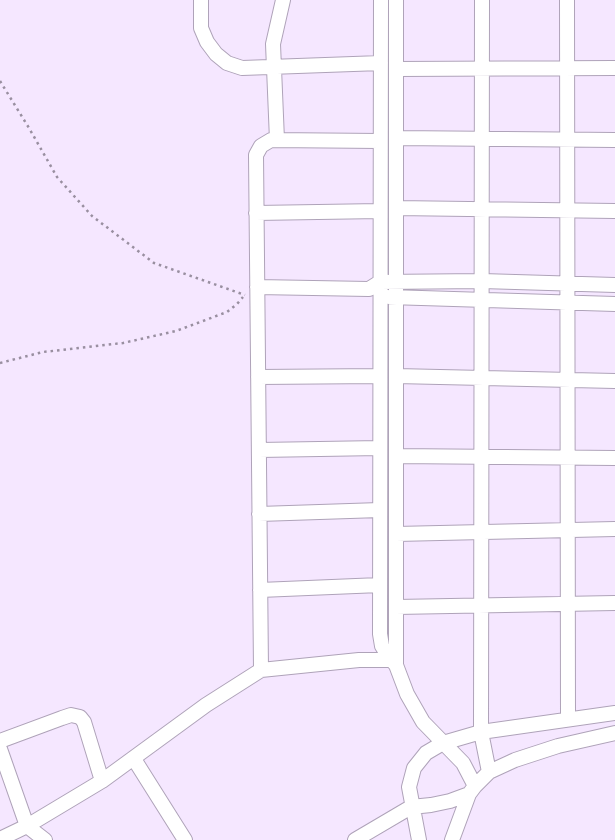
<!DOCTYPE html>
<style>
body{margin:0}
canvas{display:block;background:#f5e7ff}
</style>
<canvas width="615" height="840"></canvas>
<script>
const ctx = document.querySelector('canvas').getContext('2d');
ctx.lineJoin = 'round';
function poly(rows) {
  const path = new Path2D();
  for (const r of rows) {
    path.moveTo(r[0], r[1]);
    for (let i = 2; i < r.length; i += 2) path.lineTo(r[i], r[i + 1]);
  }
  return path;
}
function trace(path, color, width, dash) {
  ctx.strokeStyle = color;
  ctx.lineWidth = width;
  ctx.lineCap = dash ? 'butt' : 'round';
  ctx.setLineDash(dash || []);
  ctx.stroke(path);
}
const minor = poly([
 [201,0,201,28,207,42,216,54,227,63,242,68,381,63],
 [381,0,380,634,382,646,388,656,396,665],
 [396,0,396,665,407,694,423,722,463,763,475,786],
 [482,0,481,732,489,772],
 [567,0,568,719],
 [396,69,615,68],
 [396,138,615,140],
 [277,140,273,44,283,0],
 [396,208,615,211],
 [256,213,380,211],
 [257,287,369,289,380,282,482,281,615,285],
 [389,297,615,304],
 [396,376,615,381],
 [258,377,380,376],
 [259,450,380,448],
 [396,456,615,458],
 [259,514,380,510],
 [396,534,615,529],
 [260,590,380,585],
 [396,607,615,603],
 [261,670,256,155,261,146,271,140,380,141],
 [0,741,62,718,71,715,80,717,84,722,102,781],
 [0,749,27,826,45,840],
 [134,759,185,840],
 [0,839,27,826,102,781,206,705,261,670,359,660,395,660],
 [355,840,411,807,431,805,450,801,469,794],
 [419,840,409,787,414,768,426,753,443,743,481,732,615,713],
 [452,840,469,794,475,786,489,772,515,760,558,746,615,733]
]);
trace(minor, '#afa3b9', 16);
trace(poly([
 [0,81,29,128,57,177,92,216,154,263,245,295],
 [0,363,43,352,123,343,176,331,227,312,237,304,243,297]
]), '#998fa0', 2.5, [2.5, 4]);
trace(minor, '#fff', 14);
</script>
